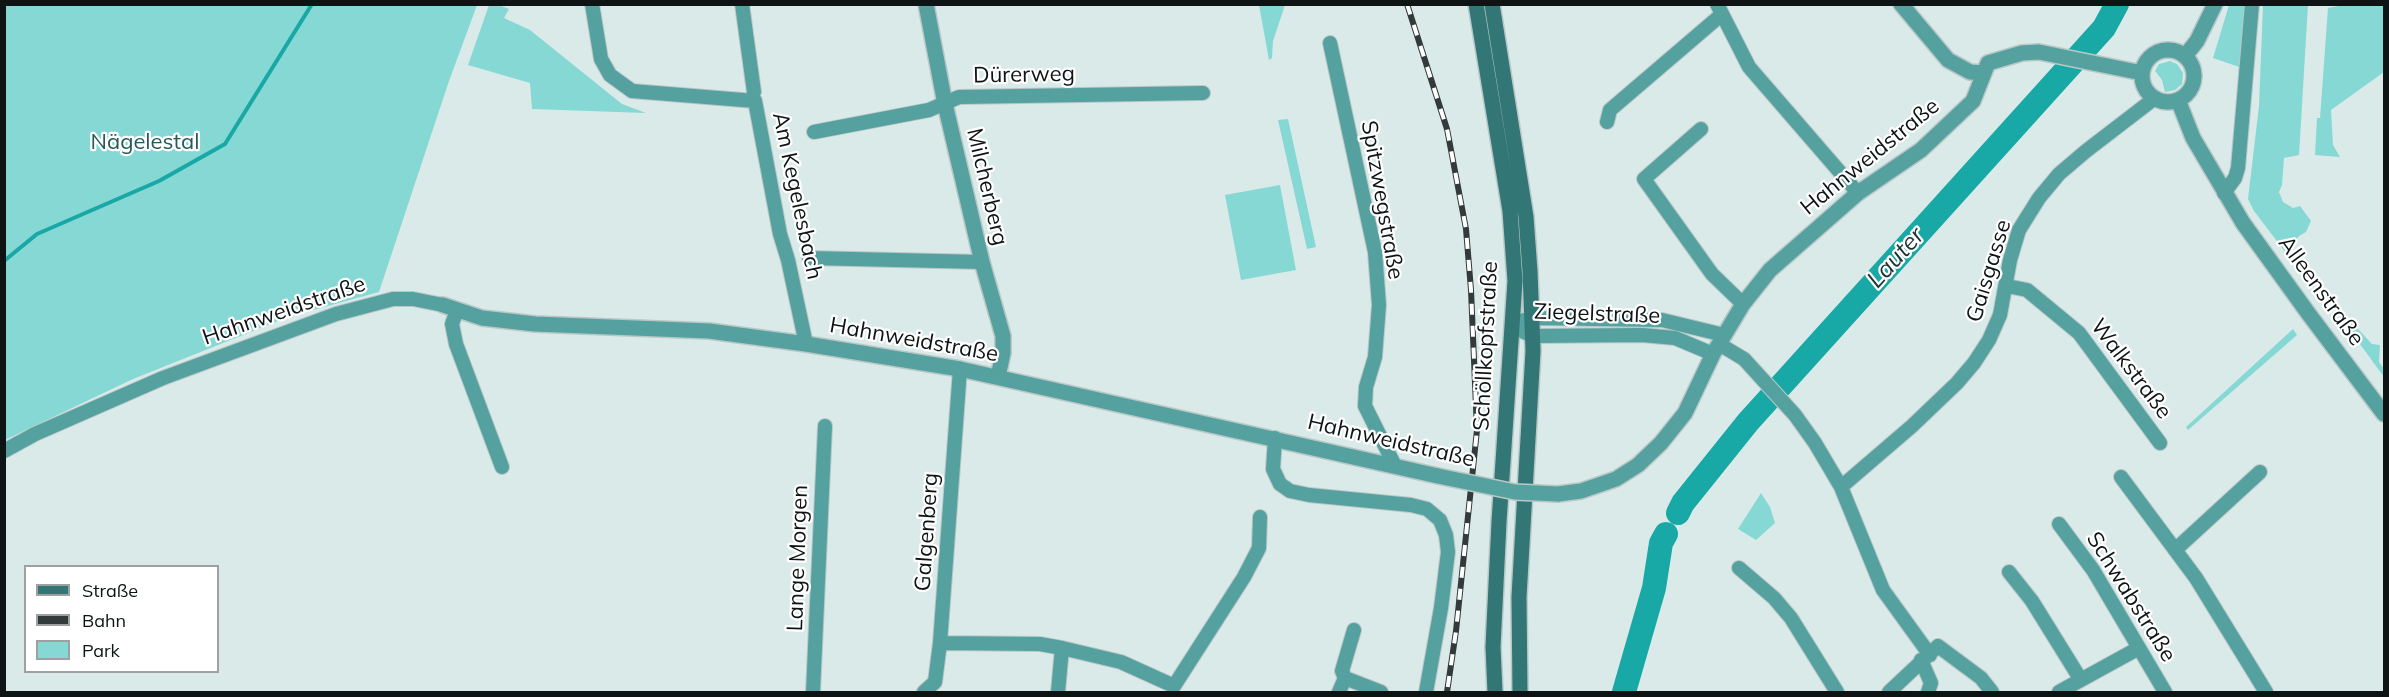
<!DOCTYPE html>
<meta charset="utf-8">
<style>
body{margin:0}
#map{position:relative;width:2389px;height:697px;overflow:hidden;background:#daeae9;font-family:Mulish,sans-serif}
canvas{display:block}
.frame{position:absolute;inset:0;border:6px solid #0e1313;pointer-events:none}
.legend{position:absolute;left:24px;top:565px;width:195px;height:108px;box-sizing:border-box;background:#fff;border:2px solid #9fa1a1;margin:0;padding:8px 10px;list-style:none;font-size:18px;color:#0e1313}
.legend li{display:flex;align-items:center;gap:12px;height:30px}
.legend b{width:30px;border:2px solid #9fa1a1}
</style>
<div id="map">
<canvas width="2389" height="697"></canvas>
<div class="frame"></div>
<ul class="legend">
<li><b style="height:8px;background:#327775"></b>Straße</li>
<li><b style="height:8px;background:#333a3a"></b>Bahn</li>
<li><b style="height:16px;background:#86d8d4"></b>Park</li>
</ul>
</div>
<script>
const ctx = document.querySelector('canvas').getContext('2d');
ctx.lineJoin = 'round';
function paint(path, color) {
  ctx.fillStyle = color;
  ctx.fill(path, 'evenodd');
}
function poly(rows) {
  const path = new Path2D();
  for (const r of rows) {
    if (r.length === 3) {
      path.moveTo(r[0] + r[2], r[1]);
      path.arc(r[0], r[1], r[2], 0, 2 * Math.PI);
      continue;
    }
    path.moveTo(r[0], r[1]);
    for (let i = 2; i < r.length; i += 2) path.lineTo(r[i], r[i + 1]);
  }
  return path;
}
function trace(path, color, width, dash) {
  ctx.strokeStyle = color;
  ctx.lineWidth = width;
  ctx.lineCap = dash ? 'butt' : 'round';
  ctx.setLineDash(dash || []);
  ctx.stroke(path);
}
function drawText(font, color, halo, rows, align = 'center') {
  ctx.font = font + ' Mulish,sans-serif';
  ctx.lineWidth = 4.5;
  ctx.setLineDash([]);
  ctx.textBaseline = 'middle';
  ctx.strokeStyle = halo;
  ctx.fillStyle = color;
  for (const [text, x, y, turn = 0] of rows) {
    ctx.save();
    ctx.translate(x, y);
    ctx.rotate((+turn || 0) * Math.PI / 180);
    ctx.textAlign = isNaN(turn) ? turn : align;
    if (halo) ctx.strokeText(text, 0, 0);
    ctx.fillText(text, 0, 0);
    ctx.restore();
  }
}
paint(poly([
 [2349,4,2384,5,2384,72,2331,110,2333,145,2340,157,2315,155,2317,118,2320,118,2328,8],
 [4,5,5,4,477,5,449,81,379,292,288,317,133,379,5,440],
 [489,5,499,5,509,9,504,18,530,30,622,104,646,113,532,109,530,83,468,65],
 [1259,5,1285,5,1273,41,1272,58,1269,60],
 [2229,5,2245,5,2242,68,2213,58],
 [2263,5,2308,5,2299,155,2284,158,2282,185,2279,192,2283,202,2293,208,2300,206,2311,221,2306,232,2299,236,2292,245,2292,252,2286,253,2254,211,2248,199,2259,106],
 [2170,61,2177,64,2183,73,2182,84,2175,90,2165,92,2162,80,2155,71,2159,64],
 [1288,119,1316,247,1307,249,1278,120],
 [1280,185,1296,270,1241,280,1225,195],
 [2338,314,2345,315,2372,344,2380,345,2379,362,2384,369,2384,377],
 [2293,329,2297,335,2188,430,2186,427],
 [1761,493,1770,507,1775,523,1756,540,1738,529]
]), '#86d8d4');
trace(poly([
 [4,261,37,234,159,181,225,144,312,4]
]), '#18a8a5', 4);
trace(poly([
 [1678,513,1683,503,1748,422,2104,28,2117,4],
 [1624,692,1654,588,1661,543,1666,534]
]), '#18a8a5', 24);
const minor = poly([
 [592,4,601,59,610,75,632,91,755,101,780,234,788,260,806,344],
 [742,4,754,92],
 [1717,4,1749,67,1858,193],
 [1330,43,1375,252,1379,305,1375,357,1366,387,1365,406,1395,466],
 [1607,122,1610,110,1721,15],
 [1701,129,1644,179,1712,274,1743,304],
 [814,132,929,110,959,97,1203,93],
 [2224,193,2235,178,2238,168,2252,4],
 [809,258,982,262],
 [2007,286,2027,290,2079,333,2160,443],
 [457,310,452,324,456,344,502,467],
 [1513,323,1532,318,1662,320,1724,335],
 [1513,323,1522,331,1532,336,1642,335,1675,338,1713,354],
 [1719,344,1744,359,1795,415,1815,443,1841,487,1883,590,1930,655],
 [1275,438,1273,469,1280,484,1290,491,1309,495,1411,505,1427,509,1440,520,1446,535,1448,552,1441,608,1426,692],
 [4,451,35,434,163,378,336,314,393,299,413,299,443,305],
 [2121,477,2196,578,2266,692],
 [1841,487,1912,426,1957,383,1974,363,1989,340,2000,315,2010,260,2019,230,2039,198,2059,174,2086,151,2155,98],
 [2059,524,2093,570,2165,692],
 [2175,550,2260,472],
 [1739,568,1774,598,1791,618,1837,692],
 [2009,572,2032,601,2081,680],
 [940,643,1040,644,1062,648,1121,662,1174,686,1244,577,1259,548,1260,517],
 [1921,660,1931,683,1928,692],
 [1345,678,1342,671,1354,630],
 [813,692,825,426],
 [924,692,935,682,940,643,960,369],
 [1058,692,1062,648],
 [1339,692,1345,678,1381,692],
 [1889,692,1938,646,1981,678,1992,692],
 [2059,692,2139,648]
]);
const tertiary = poly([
 [926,4,945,104,982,262,1003,336,1003,353,998,377],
 [1901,4,1948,60,1970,72,1983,73],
 [2168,76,26],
 [2185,56,2197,41,2215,4],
 [2178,100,2193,138,2243,223,2308,313,2384,414],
 [443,305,482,318,535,324,709,331,806,344,960,369,1438,476],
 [1558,494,1581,491,1616,479,1638,465,1661,443,1685,413,1713,354,1743,304,1770,270,1858,193,1921,150,1973,101,1988,63,2022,53,2039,52,2142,73]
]);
const secondary = poly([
 [1476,4,1510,211,1515,281,1499,522,1493,647,1495,692],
 [1492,4,1526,217,1530,271,1533,351,1519,597,1520,692]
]);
trace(minor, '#b9c8c7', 16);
trace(tertiary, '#b9c8c7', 18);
trace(secondary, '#b9c8c7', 18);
trace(minor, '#54a19f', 14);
trace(tertiary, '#54a19f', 15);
trace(secondary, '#327775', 15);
const rail = poly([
 [1407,4,1447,129,1466,229,1471,290,1477,430,1456,631,1447,692]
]);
trace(rail, '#333a3a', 6);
trace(rail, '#fff', 4, [11]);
const tertiaryBridge = poly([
 [1438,476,1515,492,1558,494]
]);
trace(tertiaryBridge, '#b9c8c7', 18, []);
trace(tertiaryBridge, '#54a19f', 15);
drawText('22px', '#0e1313', '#fff', [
 ["Dürerweg",1024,75,-1],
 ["Hahnweidstraße",1870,157,-39],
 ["Milcherberg",987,187,77],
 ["Am Kegelesbach",797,196,78],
 ["Spitzwegstraße",1382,200,80],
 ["Gaisgasse",1989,271,-73],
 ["Alleenstraße",2321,291,54],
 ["Hahnweidstraße",284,311,-19],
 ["Ziegelstraße",1597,314,2],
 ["Hahnweidstraße",914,340,10],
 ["Schöllkopfstraße",1486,346,-87],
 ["Walkstraße",2131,369,53],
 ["Hahnweidstraße",1391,441,13],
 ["Galgenberg",927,532,-86],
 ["Lange Morgen",798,558,-88],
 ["Schwabstraße",2131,597,58]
]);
drawText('22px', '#255a58', '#fff', [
 ["Nägelestal",145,142]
]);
drawText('italic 24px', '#1d3332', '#fff', [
 ["Lauter",1896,258,-48]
]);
</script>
